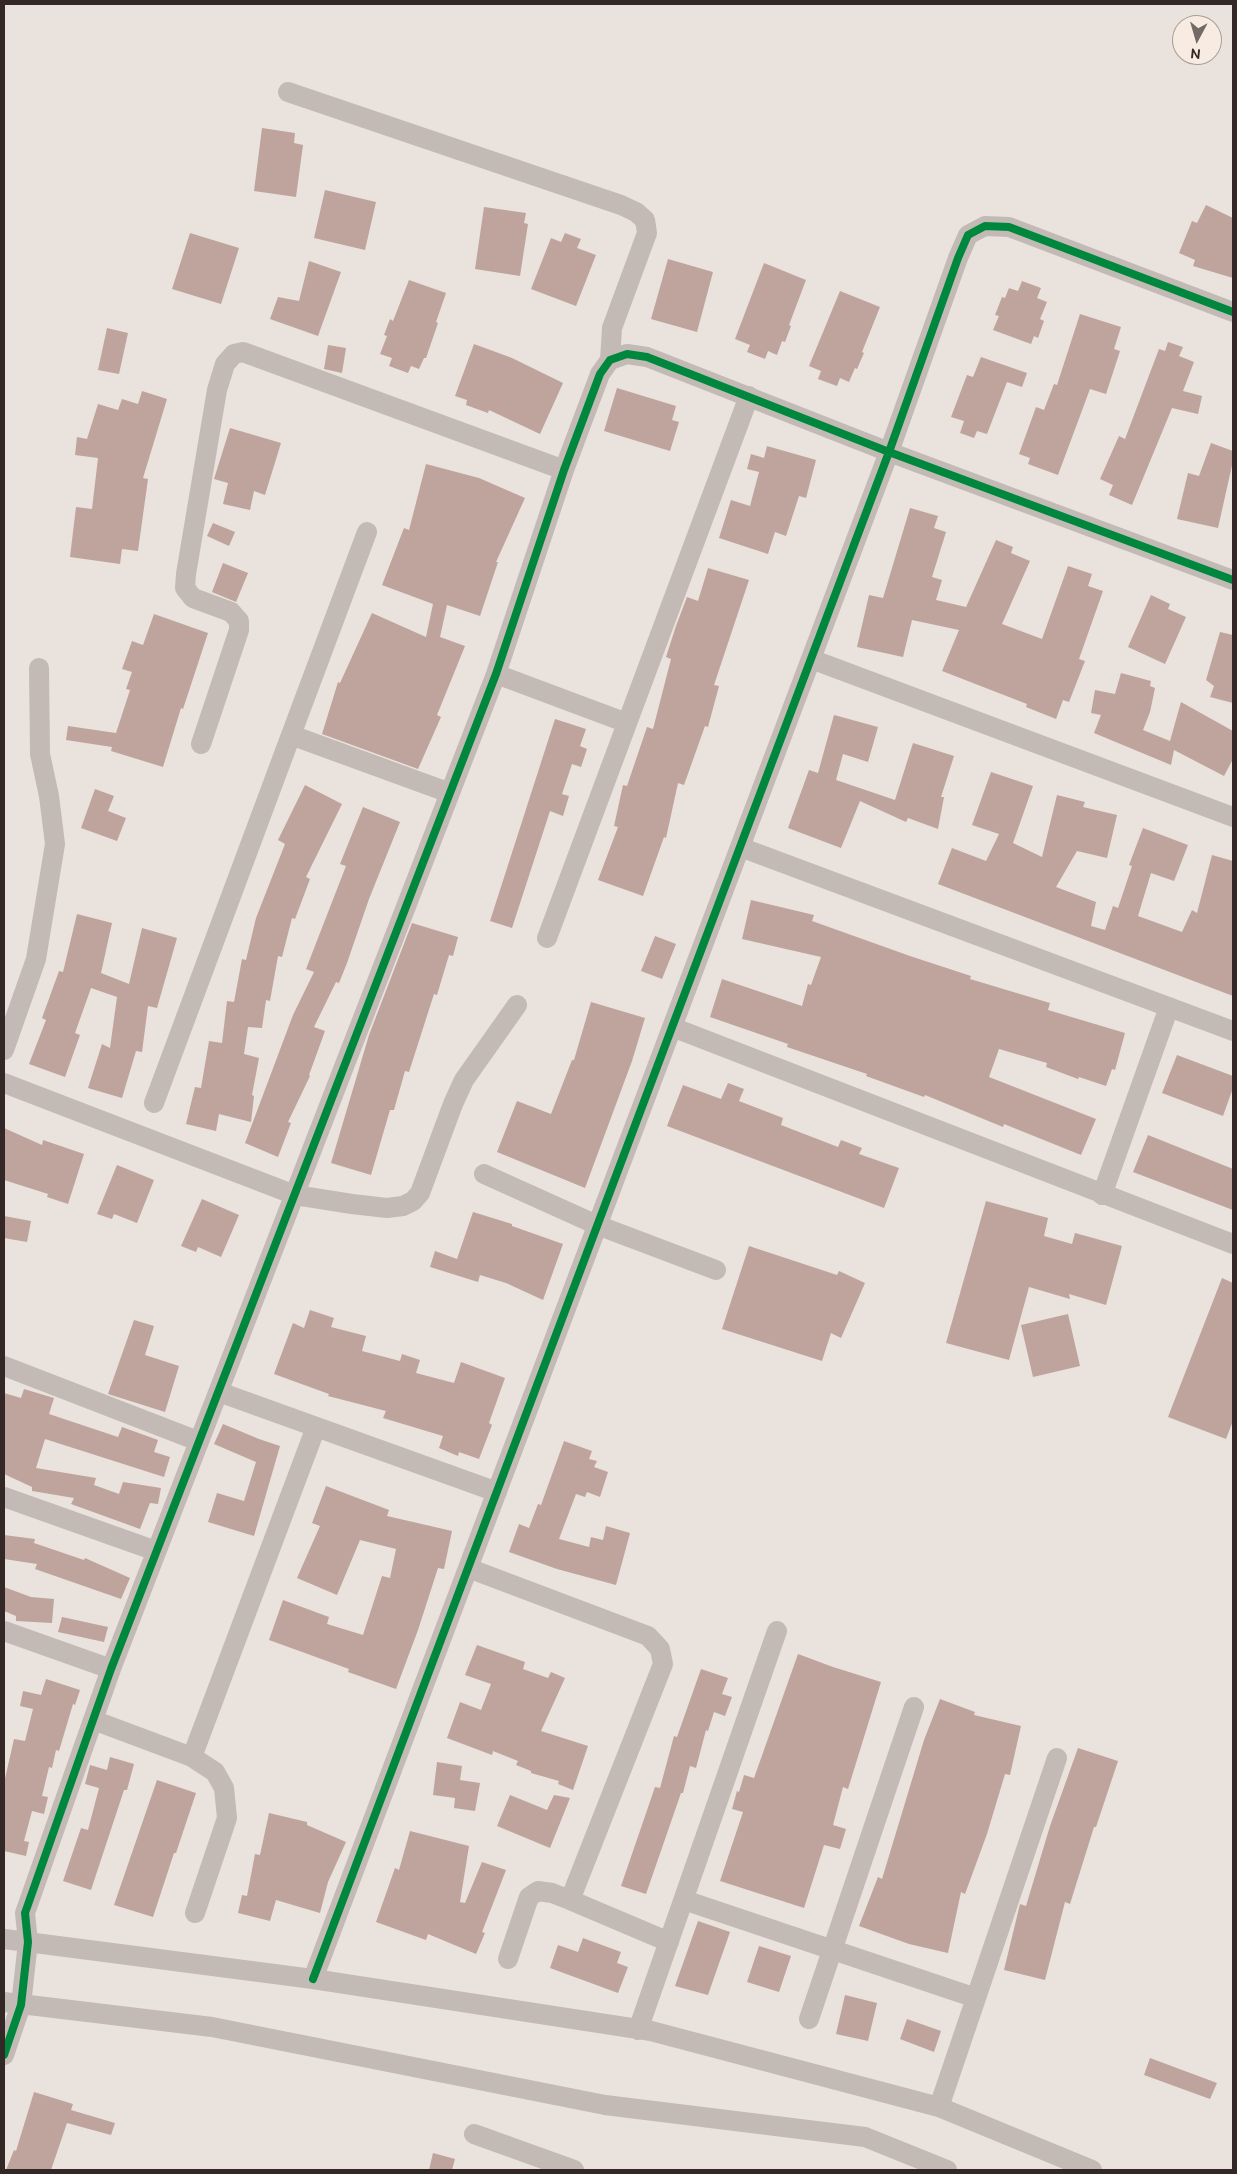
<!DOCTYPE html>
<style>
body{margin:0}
#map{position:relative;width:1237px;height:2174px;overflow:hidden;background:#eae2dc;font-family:Ubuntu,sans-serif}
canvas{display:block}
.frame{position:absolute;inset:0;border:5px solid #332825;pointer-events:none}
.north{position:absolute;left:1172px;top:15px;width:50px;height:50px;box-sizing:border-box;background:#f8ece2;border:1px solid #a99e96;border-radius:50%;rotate:186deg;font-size:14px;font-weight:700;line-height:20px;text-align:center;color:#332825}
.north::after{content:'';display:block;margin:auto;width:18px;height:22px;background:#736965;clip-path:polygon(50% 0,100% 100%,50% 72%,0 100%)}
</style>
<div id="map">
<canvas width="1237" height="2174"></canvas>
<div class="frame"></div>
<div class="north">N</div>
</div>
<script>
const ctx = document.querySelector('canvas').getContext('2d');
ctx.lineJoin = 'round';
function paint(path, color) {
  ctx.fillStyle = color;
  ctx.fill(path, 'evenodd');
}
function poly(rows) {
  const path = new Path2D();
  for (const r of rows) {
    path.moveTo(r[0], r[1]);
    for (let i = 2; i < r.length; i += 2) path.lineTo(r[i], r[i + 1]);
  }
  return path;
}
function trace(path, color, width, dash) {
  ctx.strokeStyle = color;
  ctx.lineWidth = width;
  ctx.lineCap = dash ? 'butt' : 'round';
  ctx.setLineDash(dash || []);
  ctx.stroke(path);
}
paint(poly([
 [262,128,295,133,294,143,303,145,296,197,254,191],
 [325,190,376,202,365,250,314,238],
 [1206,205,1233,218,1233,278,1193,266,1195,260,1179,253,1192,221,1197,223],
 [484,207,526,213,524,223,528,224,520,276,475,269],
 [190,233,239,248,221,304,172,289],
 [565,233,581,239,577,248,596,255,576,306,531,289,551,238,561,242],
 [668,259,713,272,697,332,651,319],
 [309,261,341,272,318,336,270,319,278,297,299,301],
 [764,263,806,280,789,325,791,326,785,342,782,341,777,355,768,351,765,359,747,352,750,345,735,339],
 [409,280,446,293,436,322,438,323,426,358,424,358,419,369,411,366,408,373,389,366,392,358,380,354,387,336,384,335,390,319,393,321],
 [1022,281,1041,288,1037,298,1047,302,1040,319,1044,321,1038,338,1034,336,1031,344,993,330,999,316,995,315,1002,297,1005,298,1009,288,1018,291],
 [840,291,880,307,862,352,864,353,857,369,855,368,849,382,840,378,837,386,818,379,821,371,809,366],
 [1080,314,1121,327,1114,349,1120,351,1106,394,1090,389,1058,475,1028,464,1030,458,1019,454,1036,407,1044,410,1054,384,1057,385],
 [107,328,128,333,119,374,98,370],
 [1168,342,1183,347,1179,356,1194,362,1183,391,1202,396,1198,414,1172,408,1132,505,1109,495,1113,485,1100,479,1119,436,1125,439,1159,349,1165,351],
 [474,344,512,358,563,383,540,434,489,410,488,413,466,405,467,400,455,396],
 [328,345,346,348,342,373,324,369],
 [981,357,1027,373,1022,387,1007,382,987,434,977,431,974,438,960,433,964,421,951,417,967,375,973,377],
 [617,388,676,406,672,420,679,422,670,451,604,431],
 [142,391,167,399,143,478,148,479,138,551,122,549,120,564,70,557,76,507,92,509,98,458,75,455,77,437,87,439,98,404,118,410,122,399,138,404],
 [230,428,281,443,265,495,254,491,250,510,223,504,228,483,214,479],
 [1211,443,1233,451,1233,461,1218,528,1177,519,1188,473,1199,476],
 [767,446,816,460,806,498,799,496,786,536,775,532,768,554,719,538,731,500,750,506,759,472,747,469,751,454,764,458],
 [426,464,479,478,525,498,496,562,498,562,480,616,447,605,440,637,465,646,437,715,441,717,418,769,322,734,338,682,340,683,372,613,426,637,433,604,382,585,404,528,409,530],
 [910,508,938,516,934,528,946,532,932,577,942,580,936,600,966,607,996,540,1013,547,1011,553,1030,561,1002,624,1042,639,1068,566,1092,574,1088,586,1103,591,1079,659,1085,661,1069,702,1063,700,1056,719,1026,707,1027,704,942,671,959,630,912,620,903,657,857,647,869,595,883,598],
 [213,523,235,532,229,546,207,536],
 [223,563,248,573,236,602,212,592],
 [708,568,749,580,714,685,719,686,708,727,705,726,684,785,678,783,666,838,664,837,643,896,598,880,618,827,614,826,623,785,627,786,647,727,653,729,671,659,666,657,676,626,687,597,698,601],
 [1151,595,1170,604,1168,609,1186,617,1165,664,1128,647],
 [154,614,208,633,183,709,181,708,163,767,111,751,112,747,66,740,68,726,116,733,130,690,126,689,132,672,122,669,132,641,143,645],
 [1220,632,1233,635,1233,703,1210,697,1214,686,1206,680],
 [1121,673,1151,681,1150,686,1155,688,1150,712,1143,730,1170,741,1181,702,1233,731,1233,759,1224,776,1174,750,1171,765,1094,733,1101,715,1091,713,1095,690,1115,694],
 [834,715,878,727,868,762,843,754,836,780,895,800,913,743,954,756,941,797,944,797,938,829,908,818,906,822,860,801,841,848,788,828,809,770,818,773],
 [555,719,586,729,580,746,587,749,581,767,572,764,562,794,569,796,563,816,550,811,512,928,490,921],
 [991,772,1033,786,1013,843,1042,857,1057,795,1085,802,1083,807,1117,815,1107,858,1077,851,1056,887,1096,902,1091,926,1105,930,1113,906,1118,908,1132,866,1129,865,1143,828,1188,845,1174,881,1151,873,1138,916,1182,932,1192,910,1197,913,1212,855,1233,861,1233,996,938,884,952,848,986,861,999,834,972,825],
 [305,785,342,804,306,877,310,879,295,919,292,918,282,957,278,956,270,1001,266,1000,262,1028,248,1027,244,1054,259,1058,252,1095,254,1096,251,1122,219,1114,216,1131,186,1124,195,1087,201,1088,209,1041,222,1043,227,1001,234,1002,242,959,246,960,256,918,285,844,278,840],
 [95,789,114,796,108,811,126,818,117,841,81,828],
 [363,807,400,822,369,899,347,963,339,983,336,982,314,1027,325,1031,309,1075,310,1076,288,1122,291,1123,278,1157,245,1143,293,1015,314,972,306,969,346,866,340,864],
 [751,900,814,915,812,921,910,956,971,976,970,979,1050,1003,1048,1010,1125,1033,1115,1070,1112,1069,1106,1086,1079,1077,1078,1079,1046,1067,1047,1063,999,1049,989,1077,1096,1119,1081,1155,1004,1124,1003,1127,925,1095,924,1097,866,1076,867,1074,787,1047,788,1044,710,1017,722,979,802,1006,808,984,811,985,821,957,742,939],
 [77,914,112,923,101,973,129,984,142,928,177,938,157,1008,148,1006,142,1052,136,1051,122,1098,88,1088,102,1044,110,1048,117,997,91,988,75,1033,80,1035,65,1077,29,1064,46,1020,42,1018,59,971,63,972],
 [412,923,458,937,453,956,449,955,437,995,434,994,409,1072,405,1071,394,1110,390,1110,371,1175,331,1163,369,1035],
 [655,936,676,944,662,979,641,971],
 [591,1002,645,1018,632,1061,585,1188,497,1152,517,1101,551,1114,572,1060,574,1060],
 [1177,1055,1233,1076,1233,1088,1223,1116,1162,1093],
 [728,1083,744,1089,739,1101,783,1118,781,1125,838,1147,841,1140,862,1148,859,1154,899,1168,884,1208,667,1126,683,1085,721,1099],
 [4,1128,42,1145,43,1140,84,1154,68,1204,47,1197,48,1194,4,1180],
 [1148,1135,1233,1169,1233,1210,1133,1172],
 [117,1165,154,1180,137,1223,114,1214,112,1219,97,1214],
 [202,1199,239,1215,221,1257,198,1247,196,1252,181,1246],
 [986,1201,1048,1218,1044,1236,1072,1244,1075,1233,1122,1246,1106,1305,1069,1294,1070,1299,1029,1287,1009,1360,946,1343],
 [473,1212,512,1224,512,1226,563,1244,543,1300,506,1283,480,1275,478,1282,430,1267,435,1251,457,1259],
 [4,1216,31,1221,27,1242,4,1238],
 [749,1246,837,1275,839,1271,865,1283,841,1338,831,1333,822,1361,722,1329],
 [1222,1278,1233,1283,1233,1421,1226,1439,1168,1417],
 [310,1310,334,1318,331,1327,366,1336,362,1351,400,1361,402,1354,420,1360,416,1373,454,1383,461,1362,505,1378,489,1423,492,1425,479,1459,459,1452,458,1456,439,1448,443,1436,383,1418,386,1411,328,1396,329,1394,274,1374,293,1323,304,1328],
 [1068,1314,1080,1366,1033,1377,1021,1325],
 [134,1320,154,1326,145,1355,179,1366,165,1412,108,1394],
 [24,1389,54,1398,49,1414,118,1437,122,1427,158,1440,154,1452,170,1457,164,1477,45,1439,36,1468,96,1478,94,1485,119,1494,123,1482,161,1488,158,1504,150,1503,140,1529,71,1504,74,1498,32,1491,32,1487,4,1474,4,1393,21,1398],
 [223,1424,259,1439,280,1446,254,1536,208,1522,217,1493,244,1501,256,1462,214,1444],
 [564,1441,592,1451,589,1459,597,1461,594,1467,608,1472,600,1497,587,1492,585,1497,576,1494,559,1539,589,1547,591,1537,603,1540,606,1526,630,1533,616,1585,557,1569,509,1552,519,1524,529,1528,538,1504,541,1505],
 [326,1486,389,1510,387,1516,452,1531,444,1569,438,1568,418,1630,396,1689,348,1672,349,1669,269,1640,283,1600,329,1617,327,1624,363,1635,382,1576,390,1578,396,1549,360,1540,337,1595,297,1578,320,1526,312,1523],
 [4,1535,35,1539,34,1543,84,1560,85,1558,130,1578,121,1599,35,1569,37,1564,4,1559],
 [4,1587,31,1597,54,1599,52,1623,16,1621,16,1616,4,1611],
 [62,1617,108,1627,104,1642,58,1632],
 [477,1645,525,1662,523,1669,548,1678,551,1672,565,1678,541,1731,588,1746,573,1790,558,1784,559,1781,531,1773,531,1771,516,1765,518,1761,493,1751,492,1755,447,1738,460,1702,481,1710,491,1684,465,1675],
 [798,1654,833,1667,881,1682,848,1789,843,1787,833,1825,846,1829,840,1849,824,1845,804,1908,720,1881,743,1812,732,1809,737,1791,739,1792,744,1775,754,1778],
 [701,1669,728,1678,722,1694,732,1697,725,1716,714,1712,708,1731,706,1730,696,1768,690,1766,683,1793,681,1793,646,1894,621,1886,655,1787,660,1788,674,1736,677,1737],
 [46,1679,80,1690,75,1705,73,1704,59,1751,56,1750,52,1768,49,1767,42,1796,48,1797,44,1814,32,1811,24,1841,29,1842,26,1856,4,1851,4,1783,14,1739,25,1741,33,1709,20,1706,23,1691,41,1695],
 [940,1699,975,1712,974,1715,1021,1726,1010,1775,1005,1774,987,1834,965,1894,961,1892,948,1953,909,1944,859,1926,878,1877,882,1879,924,1740],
 [1078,1748,1118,1761,1096,1827,1094,1827,1070,1904,1065,1902,1045,1980,1004,1970,1020,1904,1026,1906,1050,1826],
 [110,1757,134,1764,127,1790,124,1790,91,1890,63,1881,81,1828,88,1830,99,1788,85,1784,90,1765,107,1770],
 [437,1762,462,1766,460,1780,480,1783,475,1811,454,1808,455,1798,433,1795],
 [157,1780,196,1793,176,1853,174,1853,153,1917,114,1905],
 [510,1795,547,1810,554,1795,570,1798,550,1848,497,1826],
 [269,1813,307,1822,307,1825,346,1842,328,1882,320,1913,276,1900,270,1921,238,1913,242,1895,247,1896,255,1854,260,1855],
 [410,1831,469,1846,460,1902,465,1903,482,1862,506,1870,482,1932,485,1933,476,1954,428,1934,426,1940,376,1922,395,1868,399,1870],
 [698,1921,730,1932,708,1995,675,1986],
 [583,1938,621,1952,617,1963,628,1967,618,1993,550,1968,558,1945,578,1952],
 [759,1946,791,1956,779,1992,747,1982],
 [845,1995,877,2003,868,2041,836,2034],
 [907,2019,941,2031,934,2052,900,2039],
 [1150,2058,1217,2083,1210,2099,1144,2075],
 [34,2092,73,2104,71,2110,115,2123,111,2135,67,2123,51,2170,6,2170,14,2150,16,2151],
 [433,2153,455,2159,452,2170,429,2170]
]), '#bea49d');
trace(poly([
 [288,92,621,205,636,212,645,220,647,233,612,328,610,360],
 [811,659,1233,817],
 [496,674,627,723],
 [291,735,367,532],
 [201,744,239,630,239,621,231,612,193,598,185,588,186,574,217,390,225,364,234,354,243,352,564,470],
 [740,847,1233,1031],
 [547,938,749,396],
 [672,1027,1233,1244],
 [4,1050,36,959,55,844,49,796,40,754,39,668],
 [4,1083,295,1195,352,1204,387,1208,403,1206,413,1201,420,1193,453,1104,464,1080,517,1005],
 [154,1103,291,735,450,793],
 [484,1174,597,1225,716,1270],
 [1102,1195,1169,1007],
 [4,1366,198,1441],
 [219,1392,497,1492],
 [4,1497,156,1551],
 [468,1568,648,1636,660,1649,663,1664,570,1900],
 [4,1631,111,1669],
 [93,1720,192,1757,215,1772,224,1788,227,1818,195,1913],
 [192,1757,316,1427],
 [684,1900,976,1998,939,2107],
 [4,1939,313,1979,651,2031,939,2107,1092,2170],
 [508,1959,529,1897,538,1891,552,1893,570,1900,669,1942],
 [313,1979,889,452,958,258,968,235,985,226,1009,227,1233,312],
 [976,1998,1057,1758],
 [4,2002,212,2027,605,2105,865,2137,947,2170],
 [809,2019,914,1707],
 [638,2030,777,1631],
 [4,2055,21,2005,28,1942,25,1913,111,1669,496,674,564,470,600,374,610,360,627,354,647,357,889,452,1233,580],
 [474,2134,574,2170]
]), '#c3bab5', 20);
trace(poly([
 [313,1979,889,452,958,258,968,235,985,226,1009,227,1233,312],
 [4,2055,21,2005,28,1942,25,1913,111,1669,496,674,564,470,600,374,610,360,627,354,647,357,889,452,1233,580]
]), '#00873e', 8);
</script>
